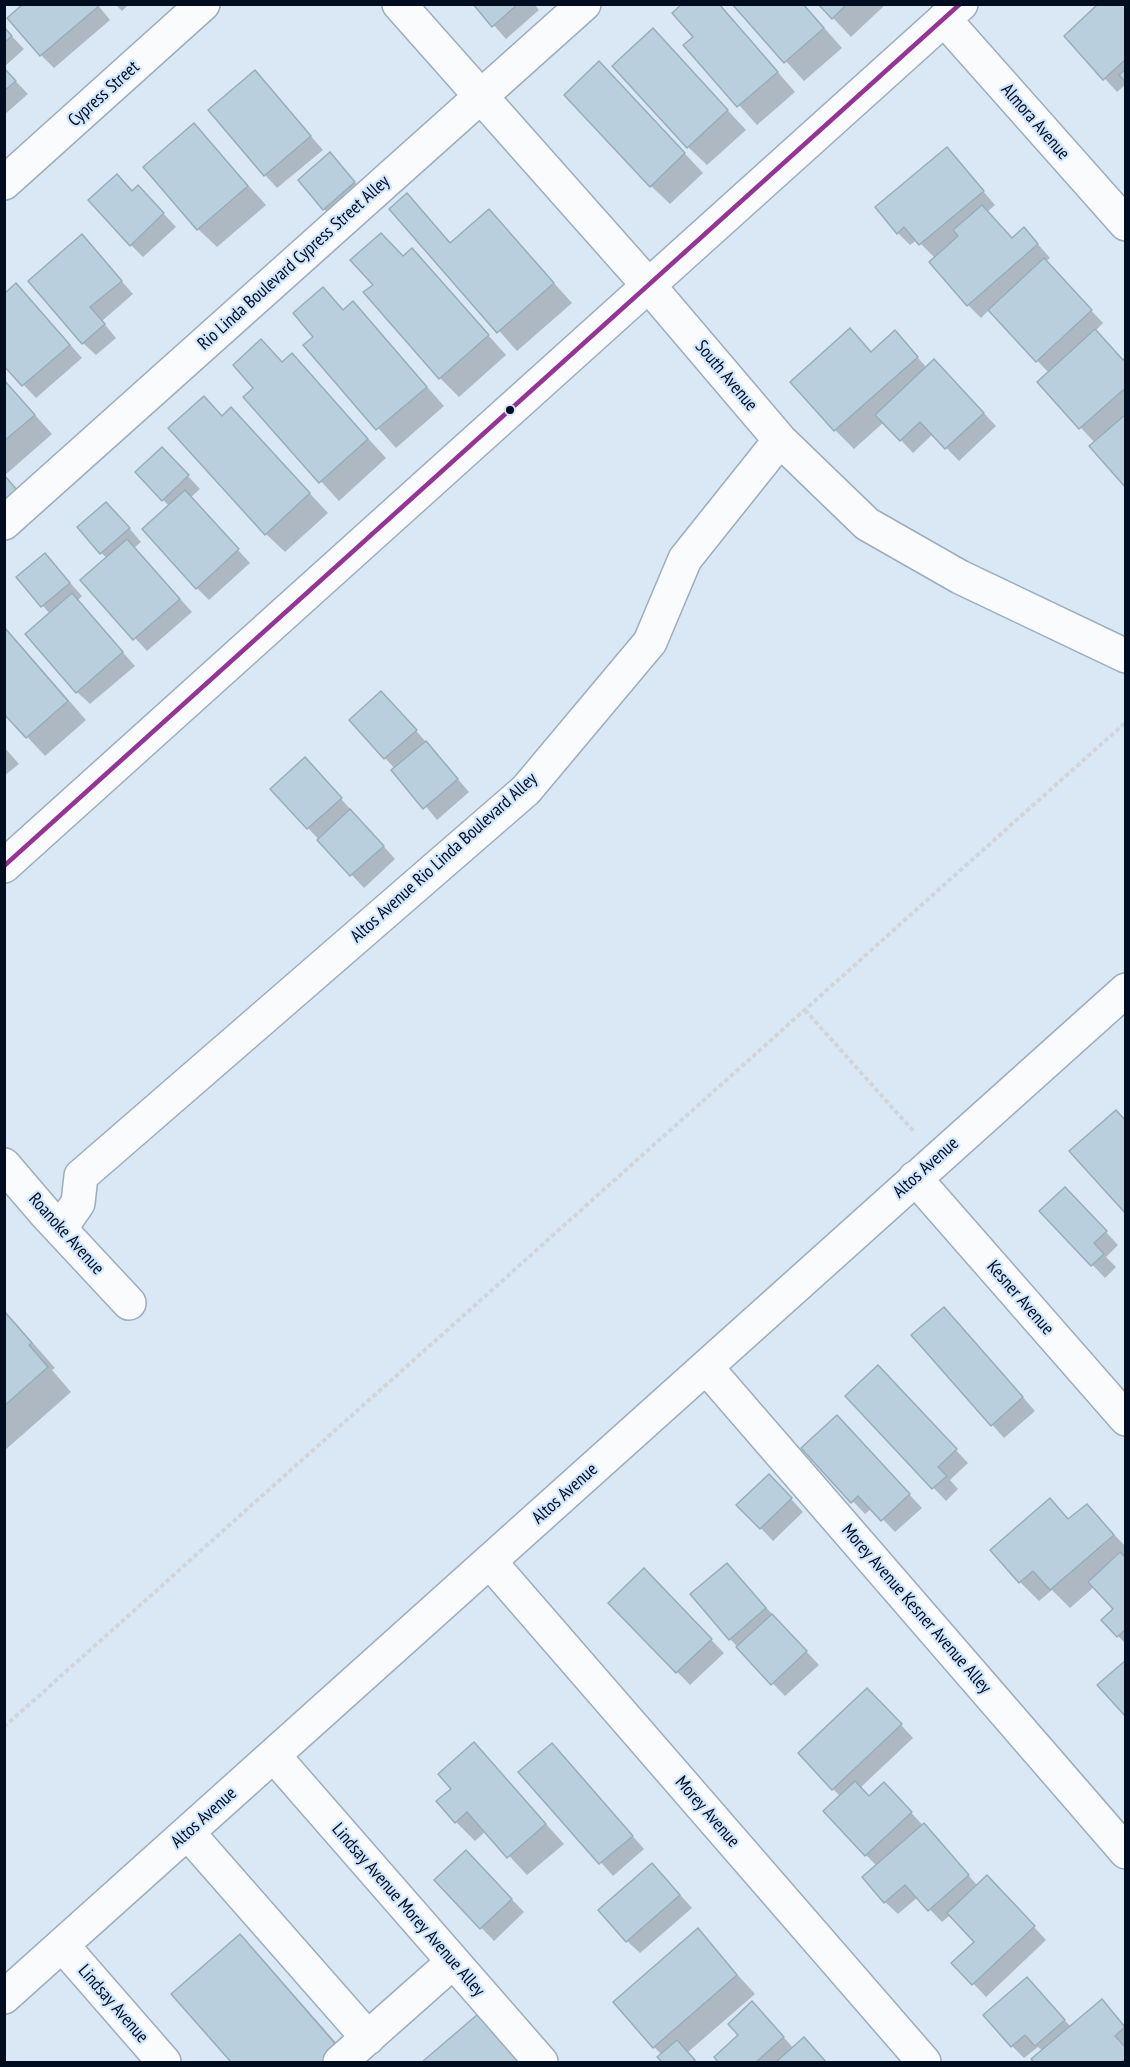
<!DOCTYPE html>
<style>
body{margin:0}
#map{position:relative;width:1130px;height:2067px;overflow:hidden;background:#dae7f4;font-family:"PT Sans Narrow",sans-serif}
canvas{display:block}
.frame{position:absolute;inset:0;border:6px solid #000d20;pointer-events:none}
</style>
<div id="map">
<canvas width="1130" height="2067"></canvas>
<div class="frame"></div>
</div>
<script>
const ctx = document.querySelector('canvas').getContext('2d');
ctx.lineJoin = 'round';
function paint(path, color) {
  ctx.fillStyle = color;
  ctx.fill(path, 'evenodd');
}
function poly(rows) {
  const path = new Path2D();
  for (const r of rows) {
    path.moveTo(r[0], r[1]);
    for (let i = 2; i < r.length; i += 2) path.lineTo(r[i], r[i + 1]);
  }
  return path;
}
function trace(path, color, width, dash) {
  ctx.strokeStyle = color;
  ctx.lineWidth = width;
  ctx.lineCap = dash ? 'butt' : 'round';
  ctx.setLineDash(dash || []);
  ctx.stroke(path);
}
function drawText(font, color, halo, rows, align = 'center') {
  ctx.font = font + ' "PT Sans Narrow",sans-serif';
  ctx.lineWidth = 4.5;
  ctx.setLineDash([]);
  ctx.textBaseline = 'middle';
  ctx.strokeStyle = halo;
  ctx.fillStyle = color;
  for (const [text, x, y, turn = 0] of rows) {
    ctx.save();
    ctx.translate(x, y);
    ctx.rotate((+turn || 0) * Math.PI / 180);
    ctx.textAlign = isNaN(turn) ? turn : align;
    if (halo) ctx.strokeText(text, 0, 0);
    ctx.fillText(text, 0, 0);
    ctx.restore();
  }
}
paint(poly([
 [97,4,110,20,54,68,41,55],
 [115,4,129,4,122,11],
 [475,4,534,4,539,10,506,39],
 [719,4,795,92,757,125,685,45],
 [734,4,803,4,842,48,804,81],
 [820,4,886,4,851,37],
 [1126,4,1126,84,1117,92,1066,36],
 [4,28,24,49,4,67],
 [653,30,746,130,707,165,688,147],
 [4,69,28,94,4,115],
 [255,72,323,150,277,188,265,175],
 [618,82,703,173,670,204,651,186],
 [194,125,266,205,217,247,198,229],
 [947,149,995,205,987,212,1013,240,1024,229,1036,242,1050,258,1045,262,1103,323,1095,331,1124,361,1126,359,1126,485,1095,443,1039,382,1049,373,989,310,981,318,968,305,931,262,935,258,917,240,910,245,898,233],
 [330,154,367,196,337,221,324,209],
 [133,193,151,200,176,227,143,257,131,245],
 [407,195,452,244,489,211,572,303,517,351,391,209],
 [82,236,133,294,102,321,116,338,96,355,83,343],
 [412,250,506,355,459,397,440,378,404,258],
 [323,289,345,311,353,303,444,406,396,448,305,346,315,337],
 [29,298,82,358,36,398,4,364],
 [850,330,872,353,895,332,927,368,947,374,996,426,959,461,933,434,913,453,884,422,854,449,835,430],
 [292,355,386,458,339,501,245,398],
 [4,380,52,434,4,476],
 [231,409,328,513,285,552,266,534,223,417],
 [175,462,200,489,190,498,250,563,209,600,197,588,169,506,137,472],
 [119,516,141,542,134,548,192,612,147,651,82,580,107,558,101,553],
 [45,555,82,596,77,601,135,666,90,704,77,692,50,614,18,577],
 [4,626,86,720,45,756,4,712],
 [394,705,469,792,437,820,395,769,351,720],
 [4,747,19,764,4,776],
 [317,772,395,859,364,888,308,828],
 [1077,1201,1118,1245,1106,1257,1116,1267,1105,1278,1041,1211],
 [4,1310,55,1368,52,1370,71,1392,4,1451],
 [956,1321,1035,1411,1004,1438,913,1335],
 [890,1380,968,1463,950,1480,958,1489,946,1501,847,1396],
 [849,1430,922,1508,895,1532,872,1508,865,1514,803,1448],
 [782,1489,803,1512,773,1541,739,1505],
 [1050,1500,1070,1520,1087,1506,1126,1547,1126,1644,1118,1636,1115,1609,1094,1587,1070,1608,1052,1590,1039,1601,1020,1582],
 [727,1565,819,1665,785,1696,730,1639],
 [644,1571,724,1653,690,1685,610,1603],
 [880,1702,913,1738,860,1788,869,1798,897,1797,978,1886,1000,1890,1046,1940,986,1997,954,1963,976,1942,950,1915,942,1922,918,1897,898,1914,885,1902,877,1866,866,1855,841,1797,833,1789],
 [474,1744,564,1844,527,1875,486,1831,475,1841,456,1822,453,1789],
 [564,1757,644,1849,613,1876,521,1772],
 [479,1865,524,1912,494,1941,436,1880],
 [665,1878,692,1908,640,1953,627,1941],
 [697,1930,755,1994,688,2052,697,2062,664,2062,659,2057,662,2055,654,2047],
 [240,1936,259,1955,353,2062,233,2062,173,1994],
 [1027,1979,1071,2027,1114,2014,1126,2027,1126,2062,1036,2062,1033,2059,1043,2051,1038,2047,1024,2058,1012,2046],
 [478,2016,521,2062,425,2062],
 [765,2016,794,2049,804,2039,827,2062,720,2062,716,2057]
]), '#0003');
const building = poly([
 [23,4,97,4,99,6,40,56,7,18,23,4],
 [473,4,518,4,492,27,473,4],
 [682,4,719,4,778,72,737,107,683,45,693,37,672,13,682,4],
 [732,4,803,4,824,28,784,63,732,4],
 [818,4,847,4,832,19,818,4],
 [1098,4,1126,4,1126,59,1103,80,1064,36,1098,4],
 [4,27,12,36,4,43,4,27],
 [653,28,728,110,687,148,612,66,653,28],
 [599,61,685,153,650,187,564,95,599,61],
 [4,68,16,81,4,91,4,68],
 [1126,69,1126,83,1119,75,1126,69],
 [255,70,311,136,264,176,208,110,255,70],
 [194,123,248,186,197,230,143,167,194,123],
 [947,147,984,191,919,245,904,227,897,234,875,207,947,147],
 [330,152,355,182,323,210,298,180,330,152],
 [117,174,132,191,138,185,164,213,130,246,88,200,117,174],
 [407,193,450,243,489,209,554,283,497,333,389,209,407,193],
 [982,205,1012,238,1024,227,1038,244,967,306,929,262,958,236,953,230,982,205],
 [381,233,403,256,412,248,489,335,439,379,363,292,373,285,350,260,381,233],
 [82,234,122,281,90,307,105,324,82,344,28,281,82,234],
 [1044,258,1092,310,1036,362,988,310,1044,258],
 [16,283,70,345,22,386,4,366,4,294,16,283],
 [323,287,343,310,353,301,427,387,376,430,303,345,313,337,293,313,323,287],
 [850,328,871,352,895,330,918,357,834,431,790,382,850,328],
 [1095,329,1123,360,1126,357,1126,393,1123,390,1079,429,1037,382,1095,329],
 [261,339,282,362,292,353,368,439,319,483,243,397,253,388,233,365,261,339],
 [934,359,984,413,945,449,920,422,900,441,875,415,934,359],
 [4,380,35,415,4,441,4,380],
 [204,396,222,416,231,407,310,493,265,535,168,428,204,396],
 [1126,414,1126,488,1089,446,1126,414],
 [162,447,189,475,162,501,135,472,162,447],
 [4,475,24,498,4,515,4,475],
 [185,490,239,549,196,589,142,529,185,490],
 [106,502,130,528,100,554,77,527,106,502],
 [127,539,180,599,133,640,80,580,127,539],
 [45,553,70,583,41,607,16,577,45,553],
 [72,593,123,652,76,693,25,634,72,593],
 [4,627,68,701,26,738,4,714,4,627],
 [381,691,417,730,384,759,349,720,381,691],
 [426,741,458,779,423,809,391,770,426,741],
 [305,757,342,798,307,829,270,789,305,757],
 [350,809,384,846,350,876,317,840,350,809],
 [1116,1110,1126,1121,1126,1214,1069,1151,1116,1110],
 [1065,1187,1107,1231,1094,1243,1104,1254,1091,1266,1039,1211,1065,1187],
 [944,1307,1023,1397,991,1426,911,1335,944,1307],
 [4,1311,32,1343,29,1345,48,1367,4,1406,4,1311],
 [878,1365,957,1449,938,1467,947,1476,932,1489,845,1396,878,1365],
 [837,1415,910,1494,881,1521,858,1496,851,1503,801,1448,837,1415],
 [769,1474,792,1498,760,1529,736,1505,769,1474],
 [1050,1498,1068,1519,1087,1504,1114,1535,1050,1590,1033,1571,1019,1583,990,1550,1050,1498],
 [1120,1552,1126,1558,1126,1629,1117,1637,1101,1620,1113,1609,1088,1582,1120,1552],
 [727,1563,766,1608,729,1640,690,1594,727,1563],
 [644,1568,712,1639,676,1673,608,1603,644,1568],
 [772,1614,807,1651,771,1685,736,1647,772,1614],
 [1126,1660,1126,1717,1097,1685,1126,1660],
 [867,1688,902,1724,832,1790,798,1753,867,1688],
 [474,1742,546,1824,507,1858,467,1812,455,1823,436,1801,451,1789,438,1774,474,1742],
 [552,1743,633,1836,599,1864,518,1772,552,1743],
 [855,1781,869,1796,884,1782,912,1812,865,1856,823,1811,855,1781],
 [924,1823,969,1875,928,1911,905,1885,884,1903,862,1877,924,1823],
 [466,1850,512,1899,480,1929,434,1880,466,1850],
 [652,1863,680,1895,626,1942,598,1910,652,1863],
 [987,1875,1035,1926,972,1985,951,1963,974,1942,947,1913,987,1875],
 [698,1928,737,1975,653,2048,613,2002,698,1928],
 [240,1934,346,2056,338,2062,231,2062,171,1994,240,1934],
 [1027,1977,1065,2020,1035,2046,1025,2035,1011,2047,983,2015,1027,1977],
 [1102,1999,1125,2027,1115,2036,1126,2048,1126,2059,1121,2062,1034,2062,1031,2059,1102,1999],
 [752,2001,784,2037,756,2062,718,2062,714,2057,738,2035,728,2024,752,2001],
 [478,2014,521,2062,422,2062,478,2014],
 [804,2037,826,2062,776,2062,804,2037],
 [677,2040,695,2060,692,2062,662,2062,657,2057,677,2040]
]);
paint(building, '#b9cfdd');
trace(building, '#96adba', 1.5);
const minor = poly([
 [399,4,649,286,780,440,867,524,960,577,1126,656],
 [944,19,1126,224],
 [4,183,203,4],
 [4,523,584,4],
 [4,1165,46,1214,129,1303],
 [915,1178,1126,1419],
 [60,1229,78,1203,81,1176,526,790,650,642,685,559,780,440],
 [706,1367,1126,1852],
 [490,1562,924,2062],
 [274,1756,541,2062],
 [188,1833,368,2038],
 [62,1945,164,2062],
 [4,1997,1126,990],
 [340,2062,453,1962]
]);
const major = poly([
 [4,866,961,4]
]);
trace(minor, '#9dadbd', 36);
trace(major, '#9dadbd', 36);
trace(poly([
 [805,1010,915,1133],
 [4,1727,1126,722]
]), '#d1d5da', 4, [4.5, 3]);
trace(minor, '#f9fbfd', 33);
trace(major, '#f9fbfd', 33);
trace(poly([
 [4,866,960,4]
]), '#953497', 4.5);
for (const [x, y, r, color] of [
 [510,410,5,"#000d20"]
]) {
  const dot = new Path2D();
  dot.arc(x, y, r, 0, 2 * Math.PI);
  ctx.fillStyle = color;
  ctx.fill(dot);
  trace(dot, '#d0e6fe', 2);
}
drawText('18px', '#000d20', '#d0e6fe', [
 ["Cypress Street",104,94,-42],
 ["Almora Avenue",1035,122,49],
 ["Rio Linda Boulevard Cypress Street Alley",294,263,-42],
 ["South Avenue",726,376,50],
 ["Altos Avenue Rio Linda Boulevard Alley",444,858,-42],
 ["Altos Avenue",926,1168,-42],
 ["Roanoke Avenue",66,1234,48],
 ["Kesner Avenue",1020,1298,49],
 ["Altos Avenue",565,1494,-42],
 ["Morey Avenue Kesner Avenue Alley",916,1609,49],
 ["Morey Avenue",707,1812,49],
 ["Altos Avenue",204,1818,-42],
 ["Lindsay Avenue Morey Avenue Alley",408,1910,49],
 ["Lindsay Avenue",113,2004,49]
]);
</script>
